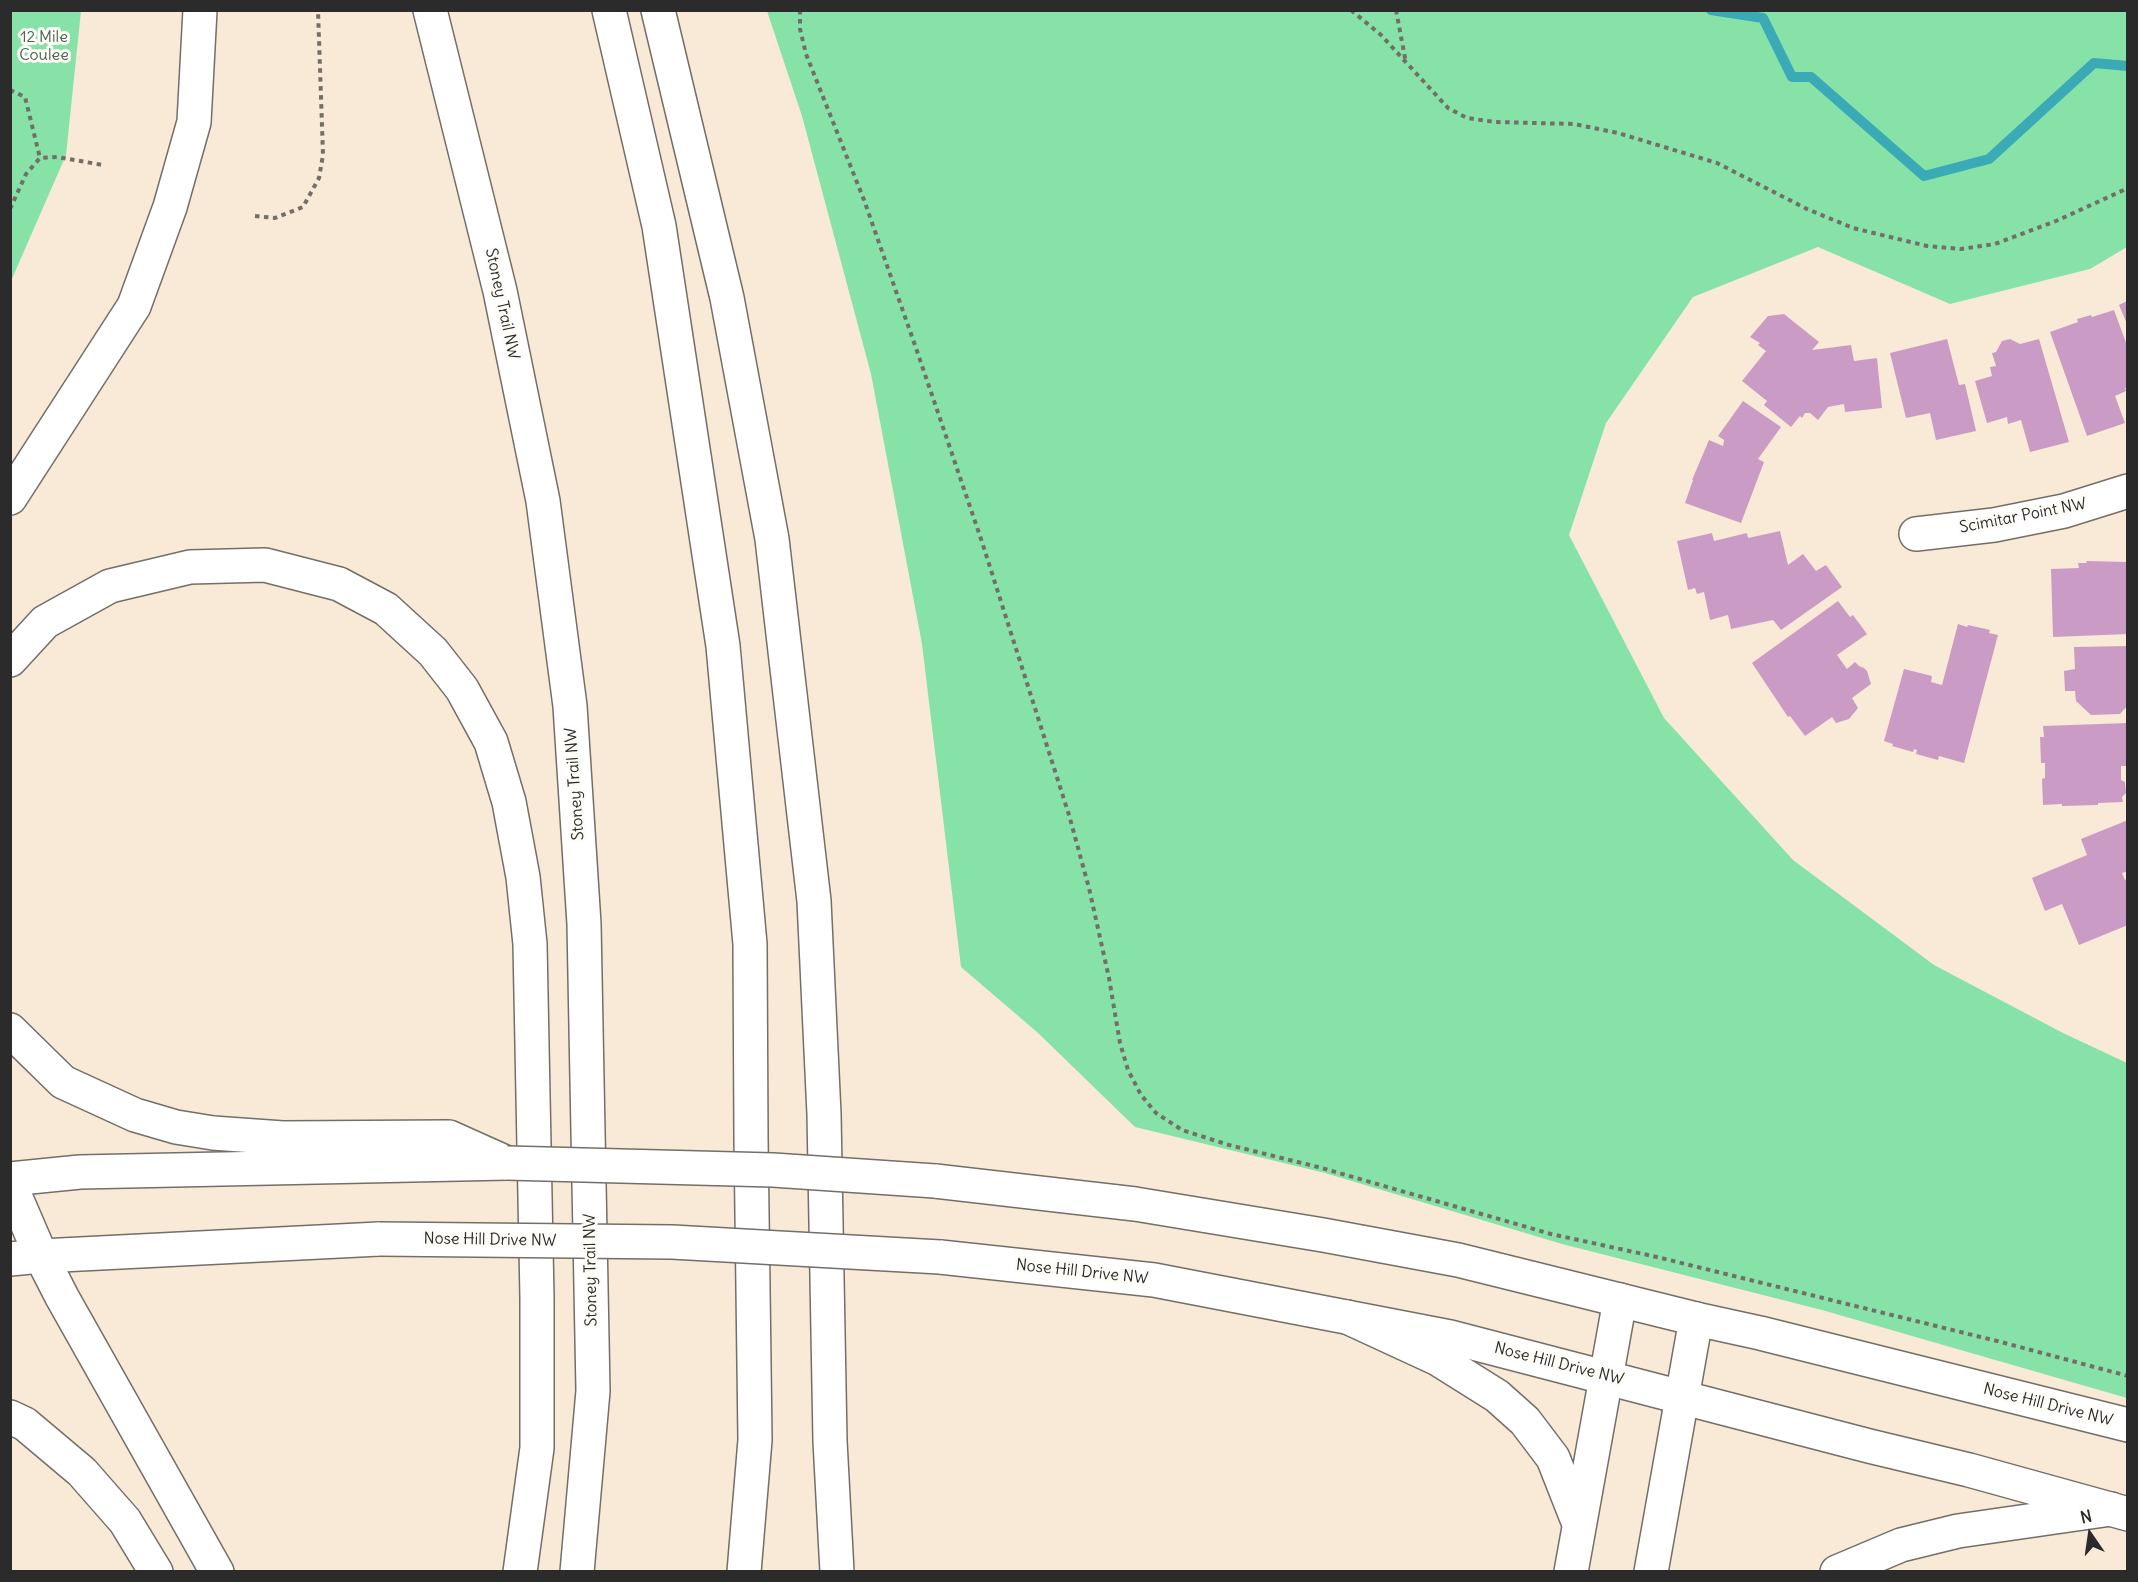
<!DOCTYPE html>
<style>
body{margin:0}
#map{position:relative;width:2138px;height:1582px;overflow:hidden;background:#f8ead7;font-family:Delius,sans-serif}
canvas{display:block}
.frame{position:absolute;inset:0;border:12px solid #2b2b2b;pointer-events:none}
.north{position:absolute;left:2060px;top:1504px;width:60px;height:60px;-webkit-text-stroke:4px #fdfcf7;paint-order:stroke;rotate:347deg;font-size:16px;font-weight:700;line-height:24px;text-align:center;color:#2b2b2b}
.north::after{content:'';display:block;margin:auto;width:21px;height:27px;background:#2b2b2b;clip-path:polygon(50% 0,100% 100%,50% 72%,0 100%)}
</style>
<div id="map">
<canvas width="2138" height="1582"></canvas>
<div class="frame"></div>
<div class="north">N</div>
</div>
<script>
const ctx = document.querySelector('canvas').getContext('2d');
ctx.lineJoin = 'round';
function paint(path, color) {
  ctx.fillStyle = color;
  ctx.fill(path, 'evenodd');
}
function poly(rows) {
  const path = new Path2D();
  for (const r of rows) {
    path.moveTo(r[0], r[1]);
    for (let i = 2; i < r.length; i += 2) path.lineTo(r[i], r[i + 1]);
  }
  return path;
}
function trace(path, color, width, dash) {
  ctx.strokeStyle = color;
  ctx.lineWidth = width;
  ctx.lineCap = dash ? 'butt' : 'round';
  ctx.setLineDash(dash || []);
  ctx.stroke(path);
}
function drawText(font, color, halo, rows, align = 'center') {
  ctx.font = font + ' Delius,sans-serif';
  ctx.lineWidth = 6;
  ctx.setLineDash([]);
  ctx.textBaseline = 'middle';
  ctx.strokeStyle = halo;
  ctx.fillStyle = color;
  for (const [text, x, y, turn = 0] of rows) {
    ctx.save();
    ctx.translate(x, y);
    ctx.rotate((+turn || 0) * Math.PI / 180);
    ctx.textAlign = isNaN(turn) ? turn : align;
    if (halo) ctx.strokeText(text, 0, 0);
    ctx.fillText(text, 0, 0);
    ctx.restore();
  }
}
paint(poly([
 [11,10,81,11,66,155,11,281],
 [767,11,2127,11,2127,247,2090,269,1950,304,1818,247,1693,297,1606,423,1569,535,1664,718,1793,860,1934,965,2063,1033,2127,1063,2127,1398,1822,1310,1562,1244,1325,1173,1135,1127,1037,1032,961,967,922,644,871,374,802,116]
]), '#87e2a7');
trace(poly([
 [1711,10,1763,18,1792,77,1811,77,1924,176,1989,159,2094,63,2128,66]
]), '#3aaab7', 10);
paint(poly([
 [2127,301,2127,324,2119,305],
 [2114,310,2128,348,2128,387,2125,388,2126,391,2115,396,2125,423,2087,436,2050,332,2078,322,2077,319,2091,315,2092,317],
 [1784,314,1819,342,1812,350,1851,345,1854,361,1877,358,1882,408,1845,412,1844,404,1828,407,1818,420,1810,413,1805,413,1802,418,1800,416,1791,427,1764,405,1767,401,1742,381,1766,351,1758,345,1760,343,1750,337,1768,316],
 [1947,339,1959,385,1965,384,1976,431,1936,440,1930,413,1906,418,1890,353],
 [2010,339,2020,344,2039,339,2069,442,2030,452,2021,420,2008,424,2007,417,1987,423,1975,381,1992,376,1990,367,1996,366,1992,353,1996,352,2002,341],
 [1743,401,1781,427,1758,459,1764,462,1741,523,1685,503,1693,480,1692,480,1709,440,1723,446,1724,440,1718,436],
 [1780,531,1788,565,1803,554,1816,571,1826,565,1842,587,1781,630,1773,620,1731,629,1728,615,1710,620,1704,592,1697,594,1695,588,1688,590,1677,541,1712,533,1714,541,1747,533,1748,538],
 [2086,561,2128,562,2128,634,2053,637,2051,569,2079,568,2078,563,2087,563],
 [1838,601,1850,617,1853,615,1867,634,1837,655,1847,669,1855,662,1859,666,1864,668,1867,671,1871,684,1852,698,1858,708,1849,719,1836,723,1832,717,1805,736,1790,716,1788,717,1752,663],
 [1958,624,1967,627,1968,625,1990,630,1989,633,1998,635,1964,763,1939,756,1938,760,1916,754,1917,750,1914,749,1913,752,1892,746,1893,744,1884,741,1904,669,1932,676,1931,682,1942,685],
 [2128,646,2128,705,2120,714,2091,715,2076,701,2075,691,2065,691,2064,671,2075,669,2074,647],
 [2128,723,2128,766,2121,766,2121,780,2125,782,2126,793,2122,797,2123,802,2098,803,2098,805,2062,806,2062,804,2043,805,2042,779,2045,778,2045,763,2041,763,2040,737,2044,737,2043,726],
 [2128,820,2128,871,2122,873,2125,880,2128,879,2128,925,2079,945,2062,904,2045,911,2032,878,2087,855,2081,839]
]), '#ca9cc5');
const minor = poly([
 [1916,534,1994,525,2064,511,2128,491],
 [10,1259,41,1256]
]);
const major = poly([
 [10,1179,80,1172,507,1163],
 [935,1181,1135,1204,1323,1235,1458,1260,1696,1319,1760,1333,2128,1425],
 [41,1256,379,1239],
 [940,1257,1154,1280,1450,1337,1869,1446,1969,1470,2128,1514]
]);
const highway = poly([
 [430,10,500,291,543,501,570,706,584,924,593,1391,577,1572],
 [609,10,659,226,723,646,750,944,751,1138,755,1440,744,1572],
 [658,10,727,298,772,539,814,901,824,1114,830,1441,837,1572],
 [10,498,134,306,170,207,194,122,200,10],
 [10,660,45,622,110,586,190,567,265,565,339,584,386,609,433,652,462,689,491,742,509,802,523,877,530,944,537,1298,537,1448,520,1572],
 [10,1030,63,1082,135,1115,176,1127,213,1133,283,1138,449,1137,507,1163],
 [10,1184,41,1256,62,1297,217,1572],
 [1347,1317,1438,1359,1497,1396,1525,1421,1553,1458,1579,1524],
 [10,1417,25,1424,82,1472,125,1521,156,1572],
 [1571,1572,1620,1300],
 [1651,1572,1696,1319],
 [1837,1572,1901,1545,1958,1531,2111,1509]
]);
trace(minor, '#736e67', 36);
trace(major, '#736e67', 36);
trace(highway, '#736e67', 36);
trace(poly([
 [800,10,800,29,806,54,864,200,917,351,982,542,1069,815,1089,888,1109,978,1120,1043,1128,1070,1141,1095,1156,1113,1182,1130,1229,1145,1318,1167,1551,1234,1657,1257,2001,1342,2128,1376],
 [1351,10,1381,35,1448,108,1467,118,1495,122,1574,124,1618,133,1717,163,1807,209,1853,228,1927,246,1961,249,1995,244,2056,221,2128,188],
 [1396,10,1406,63],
 [10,90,25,97,40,158],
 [10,209,26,174,40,158,57,157,103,165],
 [255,216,275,218,303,207,319,178,323,155,318,10]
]), '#736e67', 4, [4.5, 4.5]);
trace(minor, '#fff', 33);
trace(major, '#fff', 33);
trace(highway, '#fff', 33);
const majorBridge = poly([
 [507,1163,773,1170,935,1181],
 [379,1239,672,1242,940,1257]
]);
trace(majorBridge, '#736e67', 36, []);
trace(majorBridge, '#fff', 33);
drawText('16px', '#476250', '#fdfcf7', [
 ["12 Mile",44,37],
 ["Coulee",44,55]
]);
drawText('16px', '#2b2b2b', '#fdfcf7', [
 ["Stoney Trail NW",502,304,78],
 ["Scimitar Point NW",2023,516,-11],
 ["Stoney Trail NW",575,784,-94],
 ["Nose Hill Drive NW",490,1240,1],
 ["Stoney Trail NW",591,1270,-91],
 ["Nose Hill Drive NW",1082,1272,6],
 ["Nose Hill Drive NW",1559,1364,14],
 ["Nose Hill Drive NW",2048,1405,14]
]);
</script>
